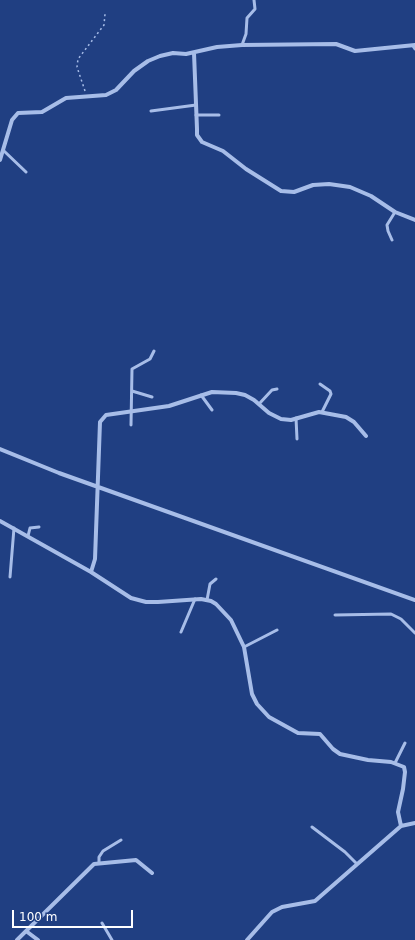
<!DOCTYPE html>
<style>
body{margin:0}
#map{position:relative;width:415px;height:940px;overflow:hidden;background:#203f82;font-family:"DejaVu Sans",sans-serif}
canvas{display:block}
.scale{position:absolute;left:12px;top:910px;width:121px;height:18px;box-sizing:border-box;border:2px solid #fff;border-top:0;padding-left:5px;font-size:12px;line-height:14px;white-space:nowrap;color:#fff;-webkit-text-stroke:3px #203f82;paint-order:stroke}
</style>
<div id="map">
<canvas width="415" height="940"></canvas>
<div class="scale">100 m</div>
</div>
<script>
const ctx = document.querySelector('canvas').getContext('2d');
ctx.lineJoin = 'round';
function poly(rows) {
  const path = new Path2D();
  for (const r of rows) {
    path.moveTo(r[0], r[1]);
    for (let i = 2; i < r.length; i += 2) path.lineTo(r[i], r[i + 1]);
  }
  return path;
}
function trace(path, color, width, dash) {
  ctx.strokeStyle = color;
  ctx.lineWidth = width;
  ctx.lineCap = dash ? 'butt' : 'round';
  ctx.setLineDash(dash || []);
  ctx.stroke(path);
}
trace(poly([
 [85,91,77,67,78,59,104,25,105,14]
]), '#a7bde8', 1.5, [2, 3]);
trace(poly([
 [242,45,246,34,247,18,255,9,254,0],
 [413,46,415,49],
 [151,111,196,105],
 [196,115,219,115],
 [4,151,26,172],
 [392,240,388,231,387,225,395,212],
 [320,384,330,391,331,394,322,412],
 [132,391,152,397],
 [201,395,212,410],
 [259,404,272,390,277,389],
 [296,418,297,439],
 [131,425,132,369,150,359,154,351],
 [28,536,30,528,39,527],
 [10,577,14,528],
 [207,600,210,584,216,579],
 [335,615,391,614,401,619,415,633],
 [181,632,195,599],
 [244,647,277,630],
 [395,763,405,743],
 [312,827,345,852,357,864],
 [99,862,99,857,103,851,121,840],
 [102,923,112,940]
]), '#a7bde8', 3);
trace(poly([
 [194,53,197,129,197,135,202,142,223,151,246,169,281,191,294,192,313,185,329,184,350,187,371,196,395,212,415,220],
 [0,160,12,120,18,113,42,112,66,98,106,95,116,90,134,71,148,61,160,56,173,53,186,54,217,47,242,45,336,44,355,51,415,45],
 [0,449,59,473,415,600],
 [0,521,91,572,131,598,146,602,158,602,201,599,211,601,216,604,231,620,244,647,252,694,257,704,269,717,298,733,320,734,333,749,340,754,368,760,391,762,404,767,405,772,403,789,398,812,401,826],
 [91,572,95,559,100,422,106,415,169,406,212,392,236,393,245,395,254,400,269,413,281,419,291,420,319,412,346,417,354,422,366,436],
 [26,931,38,940],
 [17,940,94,864,136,860,152,873],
 [247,940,272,912,282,907,315,901,401,826,415,823]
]), '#a7bde8', 4);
</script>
